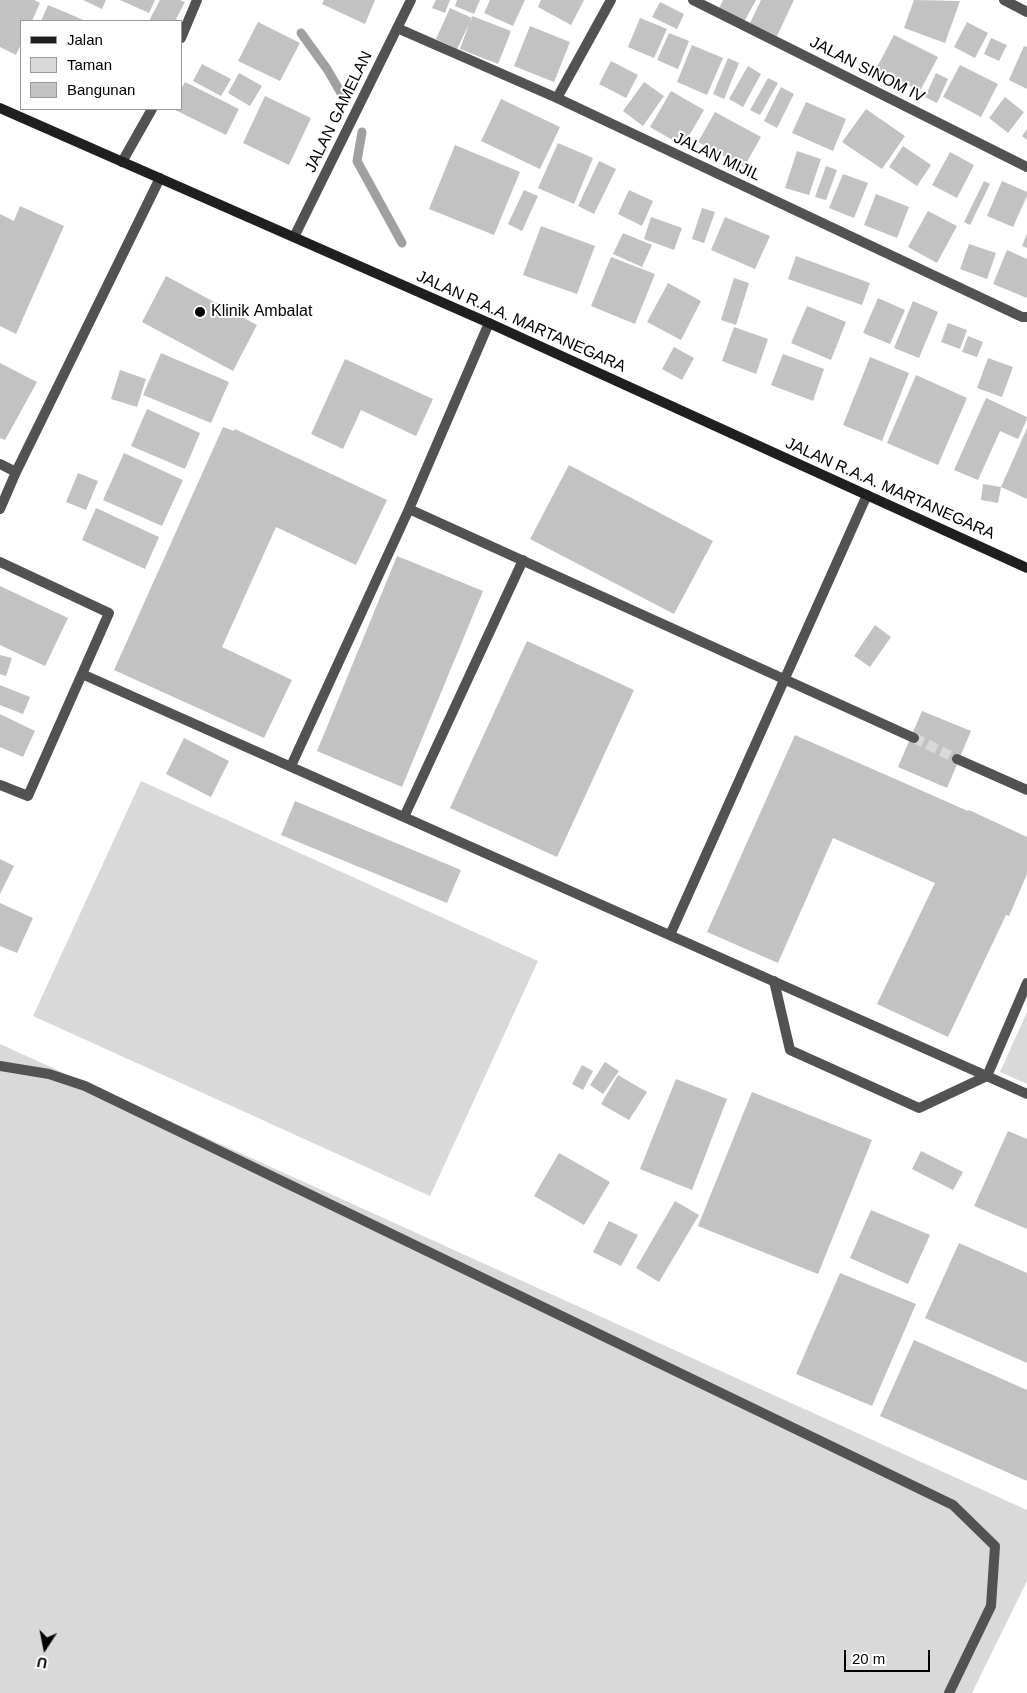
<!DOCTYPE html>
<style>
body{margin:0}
#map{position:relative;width:1027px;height:1693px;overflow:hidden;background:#fff;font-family:Arial,sans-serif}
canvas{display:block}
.legend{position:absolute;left:20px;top:20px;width:162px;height:90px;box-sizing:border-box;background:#fff;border:1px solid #999;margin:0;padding:6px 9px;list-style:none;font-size:15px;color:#000}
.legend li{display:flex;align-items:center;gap:10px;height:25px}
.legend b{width:25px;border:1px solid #999}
.north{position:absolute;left:20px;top:1623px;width:50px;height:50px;-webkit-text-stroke:4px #fff;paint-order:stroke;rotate:191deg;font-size:14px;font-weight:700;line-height:20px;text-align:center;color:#000}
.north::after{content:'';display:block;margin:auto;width:18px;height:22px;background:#000;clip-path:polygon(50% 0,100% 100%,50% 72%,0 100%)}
.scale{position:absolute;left:844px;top:1650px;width:86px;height:22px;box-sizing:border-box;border:2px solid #000;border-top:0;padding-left:6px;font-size:15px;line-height:18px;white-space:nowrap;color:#000;-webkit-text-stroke:4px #fff;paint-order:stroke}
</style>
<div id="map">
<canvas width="1027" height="1693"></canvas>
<ul class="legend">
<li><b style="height:6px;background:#1f1f1f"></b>Jalan</li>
<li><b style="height:14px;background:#d9d9d9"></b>Taman</li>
<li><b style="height:14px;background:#c2c2c2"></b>Bangunan</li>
</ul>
<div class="north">U</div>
<div class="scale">20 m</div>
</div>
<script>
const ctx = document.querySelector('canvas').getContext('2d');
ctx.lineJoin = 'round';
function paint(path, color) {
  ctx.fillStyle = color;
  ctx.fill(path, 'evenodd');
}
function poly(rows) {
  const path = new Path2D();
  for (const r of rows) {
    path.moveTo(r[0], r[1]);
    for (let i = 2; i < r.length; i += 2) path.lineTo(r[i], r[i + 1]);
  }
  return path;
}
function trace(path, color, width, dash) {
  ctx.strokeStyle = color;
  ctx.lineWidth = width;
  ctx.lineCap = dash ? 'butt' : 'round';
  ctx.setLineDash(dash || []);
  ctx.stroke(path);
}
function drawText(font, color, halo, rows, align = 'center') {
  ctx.font = font + ' Arial,sans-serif';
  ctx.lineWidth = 4;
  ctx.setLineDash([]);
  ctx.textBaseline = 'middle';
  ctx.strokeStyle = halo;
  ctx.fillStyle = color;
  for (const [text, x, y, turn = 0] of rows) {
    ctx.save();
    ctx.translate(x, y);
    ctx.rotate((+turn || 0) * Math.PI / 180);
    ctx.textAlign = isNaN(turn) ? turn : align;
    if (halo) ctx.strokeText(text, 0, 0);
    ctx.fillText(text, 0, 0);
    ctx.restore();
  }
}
paint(poly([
 [141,781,538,961,430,1196,33,1016],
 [1027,1012,1027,1084,1000,1072],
 [0,1044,1027,1510,1027,1581,972,1693,0,1693]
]), '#d9d9d9');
trace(poly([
 [301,33,327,69,341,93],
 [362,132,357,161,402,243]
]), '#a0a0a0', 9);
paint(poly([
 [0,0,34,0,40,3,32,21,21,21,21,44,16,55,0,47],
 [83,0,106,0,102,9],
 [120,0,155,0,149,13],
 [160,0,180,0,185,2,175,21,149,21],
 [324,0,375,0,365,24,322,4],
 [436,0,450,0,445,13,432,8],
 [457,0,480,0,474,14,455,6],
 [490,0,525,0,513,26,484,13],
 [541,0,584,0,571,25,538,7],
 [723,0,756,0,744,22,719,8],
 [761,0,794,0,777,36,750,23],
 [914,0,960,1,945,43,904,28],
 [660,2,684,14,677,29,652,17],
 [48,5,86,21,41,21],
 [450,8,472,18,457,49,436,39],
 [472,16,511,31,498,64,460,49],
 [640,18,667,29,654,58,628,47],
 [258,22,300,43,280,81,238,61],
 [967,22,988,33,975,58,954,47],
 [530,26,570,42,554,82,514,66],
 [669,33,689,41,678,69,657,60],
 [894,35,938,57,920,91,876,69],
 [991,38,1007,45,999,61,984,54],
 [692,45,723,58,707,95,677,82],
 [1024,46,1027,47,1027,89,1009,80],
 [728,58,739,63,724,99,713,94],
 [611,61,638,75,626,98,599,84],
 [202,64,231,79,221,96,193,81],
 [960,65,998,84,981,117,943,97],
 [748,66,761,74,743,107,729,99],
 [239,73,262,86,250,106,228,93],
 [936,73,948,79,937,103,925,97],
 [768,78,778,83,760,115,750,110],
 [185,82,239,109,226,135,173,109,181,109,181,89],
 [644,82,664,96,643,126,623,111],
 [781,87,794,94,777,128,764,121],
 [671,91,704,110,683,146,650,127],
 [265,96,311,118,289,165,243,143],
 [1005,97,1024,112,1008,133,989,118],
 [501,99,560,127,540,169,481,141],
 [806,102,846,119,833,151,792,133],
 [866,109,905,136,882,169,842,142],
 [715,112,761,137,744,167,698,142],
 [1027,129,1027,140,1022,136],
 [558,143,593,158,574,204,538,188],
 [455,145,520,172,494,235,429,209],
 [903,146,931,165,917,186,889,167],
 [797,151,821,159,809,195,785,188],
 [950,152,974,165,957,198,932,185],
 [599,161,616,169,594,214,578,206],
 [826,166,837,170,826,200,815,197],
 [843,174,868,183,854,218,829,208],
 [984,181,990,184,970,225,964,222],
 [1002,181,1027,192,1027,196,1013,227,987,216],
 [524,190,538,196,522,231,508,224],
 [629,190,653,201,642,226,618,214],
 [876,194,909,207,897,238,864,225],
 [20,206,64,226,16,334,0,326,0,214,14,221],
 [702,208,715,212,704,243,692,239],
 [928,211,957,226,937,263,908,247],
 [651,217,682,228,674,250,644,239],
 [725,217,770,236,755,269,711,250],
 [541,226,595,246,577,294,523,275],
 [623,233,652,245,642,267,613,254],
 [1027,234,1027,248,1022,246],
 [969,244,996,253,987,279,960,269],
 [1007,250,1027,259,1027,298,993,284],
 [796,256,870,283,862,305,788,279],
 [611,257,655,274,635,324,591,306],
 [166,276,257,325,233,371,142,322],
 [734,278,749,283,736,325,721,320],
 [668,283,701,301,681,340,647,322],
 [878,298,905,310,890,344,863,333],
 [913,301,938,312,919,358,894,348],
 [807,306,846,322,831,360,791,343],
 [948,323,967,330,960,349,941,342],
 [734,327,768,339,756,374,722,361],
 [968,336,983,342,977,357,962,352],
 [674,347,694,358,682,380,662,369],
 [161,353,229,382,211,423,143,395],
 [783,354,824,369,813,401,771,385],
 [870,357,909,373,882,441,843,425],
 [988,358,1013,367,1002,397,977,388],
 [345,359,433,399,416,436,361,410,343,449,311,434],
 [0,363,37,382,5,440,0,438],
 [120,370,146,379,137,407,111,399],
 [916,375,967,398,938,465,887,443],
 [986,398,1027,417,1027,419,1018,439,1000,431,978,480,954,470],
 [147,409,200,433,185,469,131,446],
 [223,427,234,431,235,429,387,500,356,565,276,527,222,647,292,680,264,738,114,670],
 [1027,428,1027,499,1001,487],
 [124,453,183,480,162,526,103,500],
 [569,465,713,541,674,614,530,539],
 [78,473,98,481,86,510,66,502],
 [983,484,1001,487,998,503,981,500],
 [96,508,159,537,145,569,82,540],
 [397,556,483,591,402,787,317,751],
 [0,586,68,618,45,666,0,645],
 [875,625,891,637,870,667,854,656],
 [527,641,634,690,557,857,450,808],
 [0,655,12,658,6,676,0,674],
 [0,685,30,697,23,714,0,705],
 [922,711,971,731,947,788,898,767],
 [0,714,35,731,23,757,0,747],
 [795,735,968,811,969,810,1027,837,1027,874,1009,916,1006,915,948,1037,877,1004,935,883,833,838,778,963,707,932],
 [184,738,229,761,211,797,166,774],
 [295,801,461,870,447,903,281,835],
 [0,859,14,866,0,894],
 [0,903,33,918,17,953,0,946],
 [605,1062,619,1071,603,1094,590,1085],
 [582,1065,593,1071,583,1090,572,1084],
 [618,1075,647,1092,629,1120,601,1104],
 [676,1079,727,1099,692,1190,640,1169],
 [752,1092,872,1140,818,1274,698,1226],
 [1008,1131,1027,1139,1027,1229,974,1206],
 [921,1151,963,1172,953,1190,912,1169],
 [559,1153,610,1182,584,1225,534,1196],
 [675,1201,699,1215,659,1282,636,1268],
 [871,1210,930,1235,908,1284,850,1258],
 [609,1221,638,1235,621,1266,593,1252],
 [959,1243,1027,1273,1027,1363,925,1318],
 [840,1273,916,1304,872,1406,796,1374],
 [914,1340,1027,1390,1027,1481,880,1416]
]), '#c2c2c2');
trace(poly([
 [914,738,957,759]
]), '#d9d9d9', 10, [10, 5]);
trace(poly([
 [774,981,790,1050,919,1108,987,1076]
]), '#525252', 10);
trace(poly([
 [693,0,1027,167],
 [1004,0,1027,12],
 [397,28,557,98,1022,317,1027,317],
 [181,38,197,0],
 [557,98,611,0],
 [122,162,152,109],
 [294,237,411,0],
 [0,464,16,472],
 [0,509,16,472,160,178],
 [409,509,914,738],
 [0,562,109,613,28,796,0,785],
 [82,674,1027,1094],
 [957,759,1027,790],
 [291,766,409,509,489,323],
 [404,817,523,560],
 [670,935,867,495],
 [0,1066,49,1074,85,1086,953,1505,995,1546,991,1606,949,1693],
 [987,1076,1027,983]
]), '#525252', 10);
trace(poly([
 [0,108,489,323,1027,568]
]), '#1f1f1f', 10);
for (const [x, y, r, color] of [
 [200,312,6,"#000"]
]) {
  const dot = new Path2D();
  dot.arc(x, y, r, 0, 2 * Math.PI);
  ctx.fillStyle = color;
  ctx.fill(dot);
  trace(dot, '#fff', 2);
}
drawText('16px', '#000', '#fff', [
 ["JALAN SINOM IV",867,70,27],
 ["JALAN GAMELAN",339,112,-64],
 ["JALAN MIJIL",717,157,25],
 ["JALAN R.A.A. MARTANEGARA",521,322,24],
 ["JALAN R.A.A. MARTANEGARA",890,489,24]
]);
drawText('16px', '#000', '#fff', [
 ["Klinik Ambalat",211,312]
], 'left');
</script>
